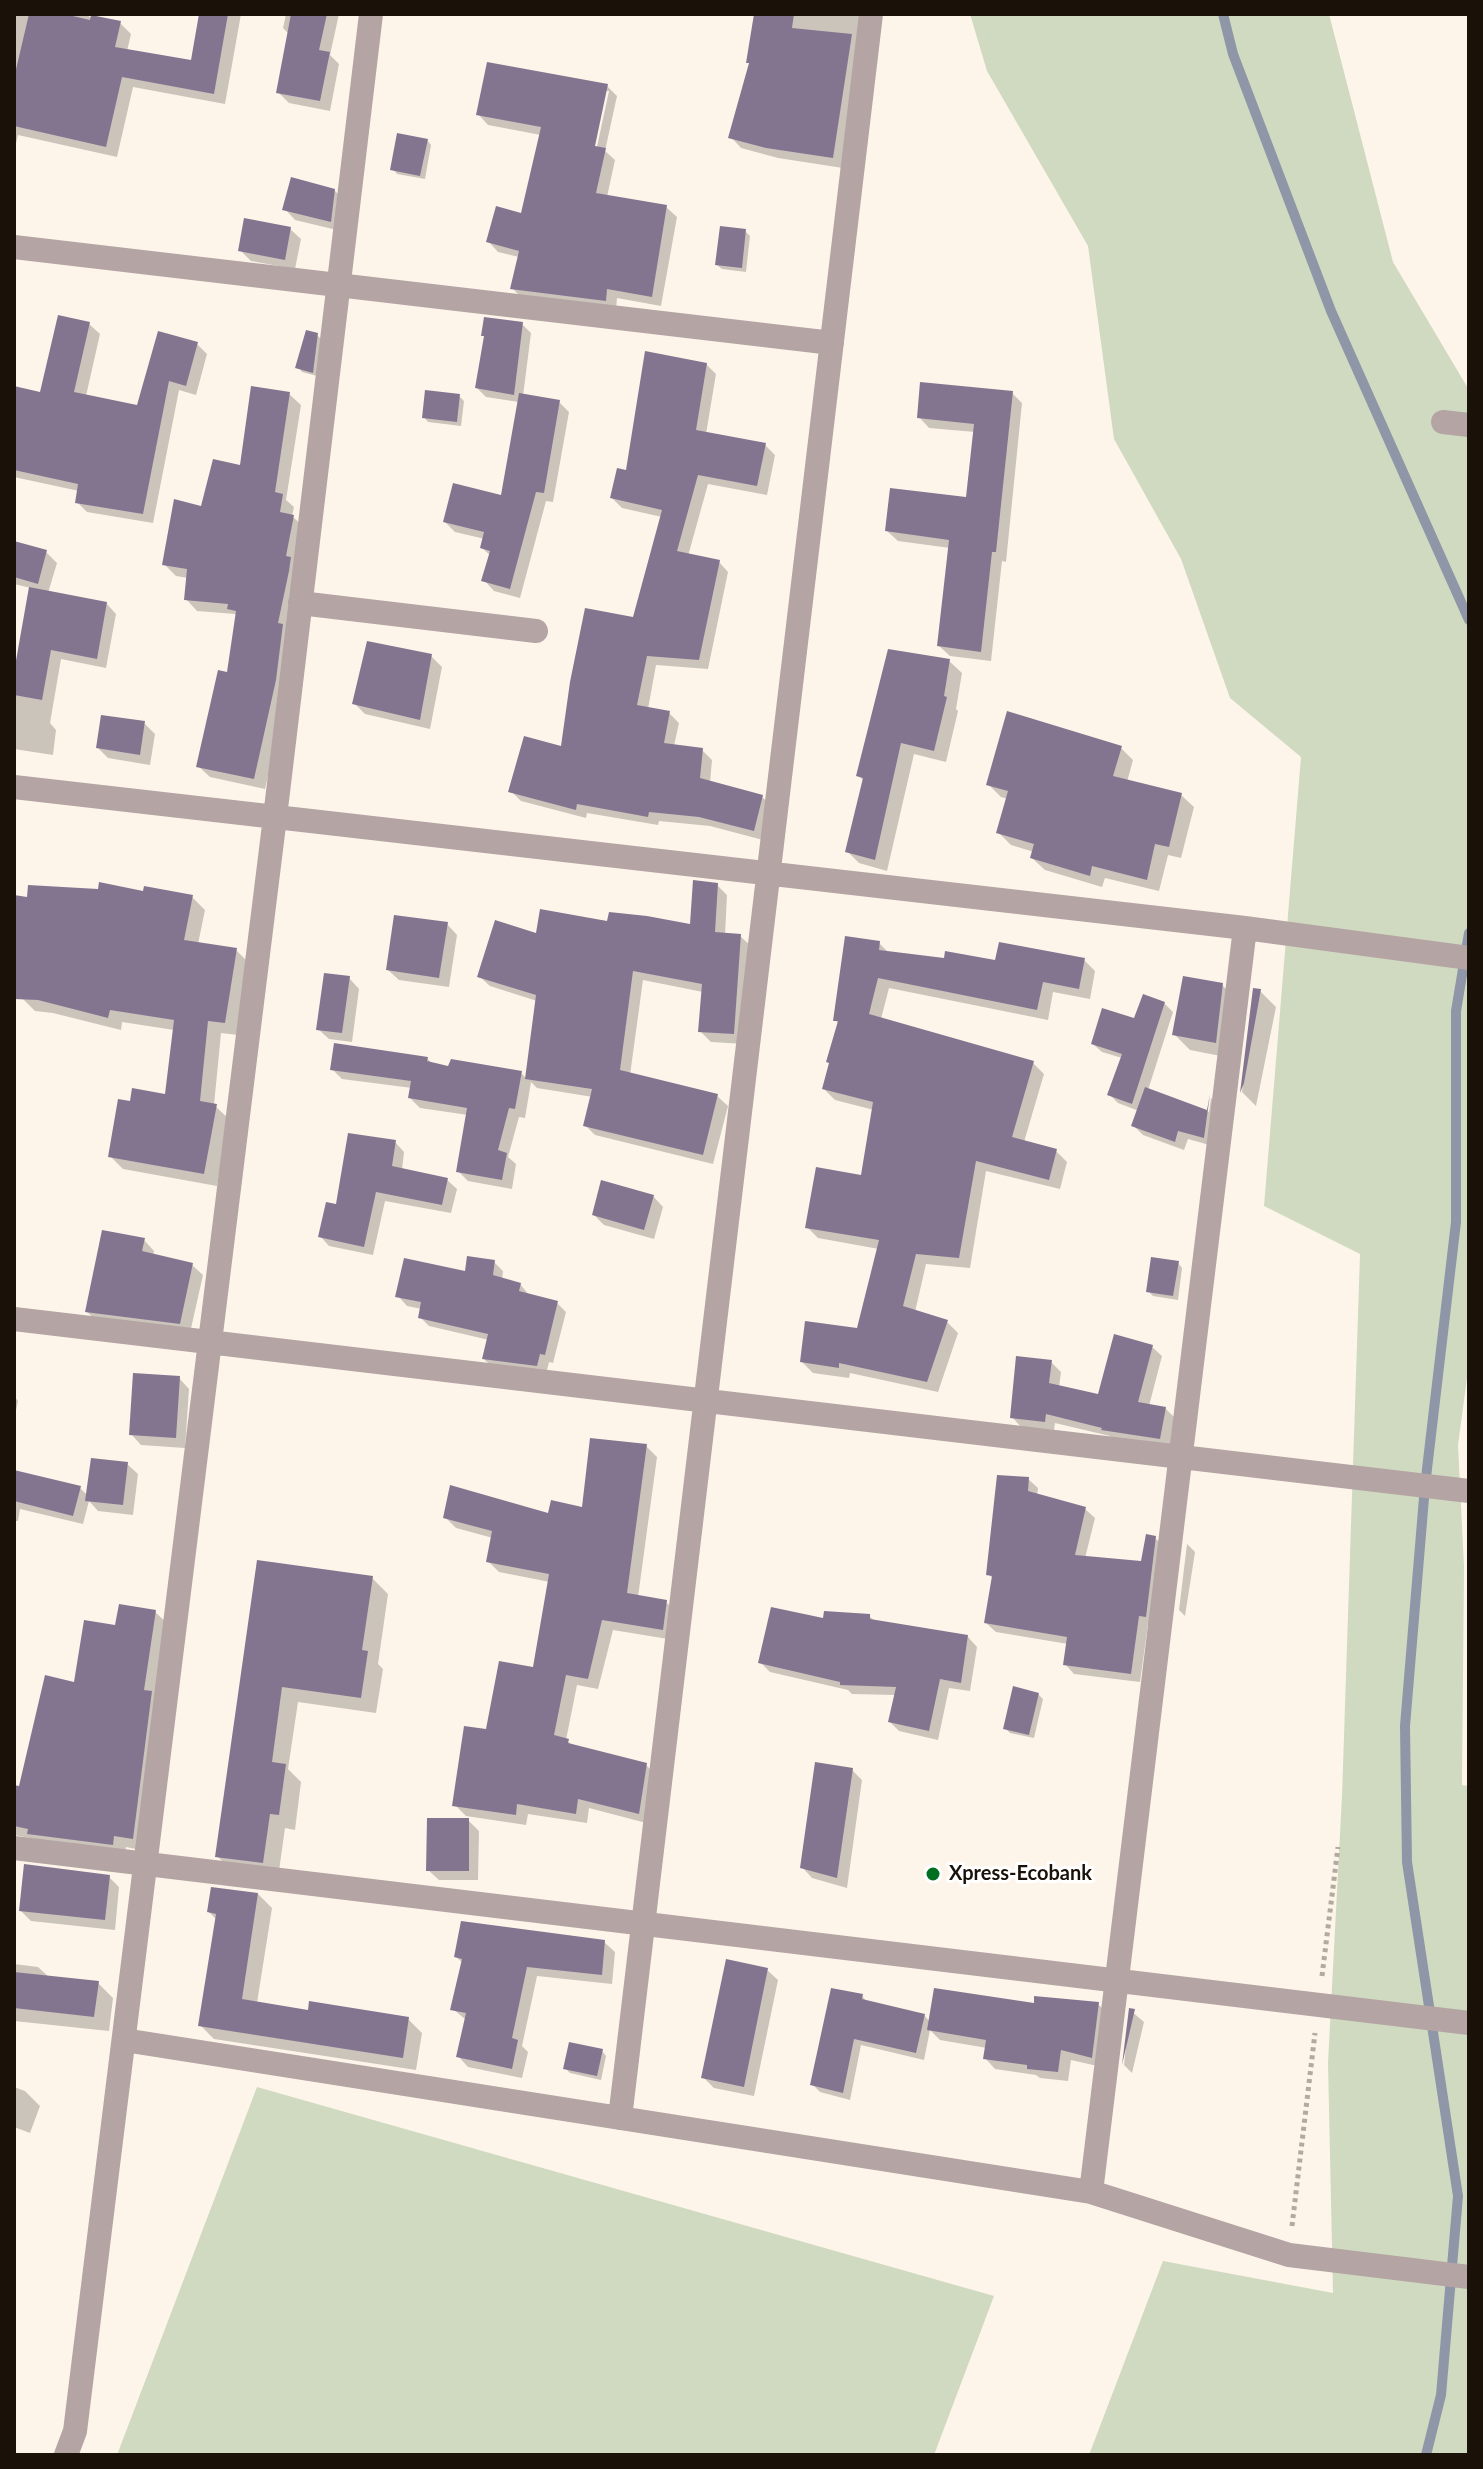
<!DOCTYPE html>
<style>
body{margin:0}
#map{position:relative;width:1483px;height:2469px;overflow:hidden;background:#fef5ea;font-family:Lato,sans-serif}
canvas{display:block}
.frame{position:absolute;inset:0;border:16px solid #1a1209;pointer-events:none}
</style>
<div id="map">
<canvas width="1483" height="2469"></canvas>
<div class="frame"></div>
</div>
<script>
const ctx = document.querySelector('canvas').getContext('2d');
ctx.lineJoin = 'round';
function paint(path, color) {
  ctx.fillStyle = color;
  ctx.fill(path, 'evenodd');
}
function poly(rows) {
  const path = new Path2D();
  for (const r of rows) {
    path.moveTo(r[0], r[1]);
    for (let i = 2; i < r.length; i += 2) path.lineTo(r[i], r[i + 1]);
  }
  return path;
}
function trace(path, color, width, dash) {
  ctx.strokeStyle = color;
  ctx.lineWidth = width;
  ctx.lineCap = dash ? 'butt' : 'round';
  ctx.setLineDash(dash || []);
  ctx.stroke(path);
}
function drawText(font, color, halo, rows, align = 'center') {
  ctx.font = font + ' Lato,sans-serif';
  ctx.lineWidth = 6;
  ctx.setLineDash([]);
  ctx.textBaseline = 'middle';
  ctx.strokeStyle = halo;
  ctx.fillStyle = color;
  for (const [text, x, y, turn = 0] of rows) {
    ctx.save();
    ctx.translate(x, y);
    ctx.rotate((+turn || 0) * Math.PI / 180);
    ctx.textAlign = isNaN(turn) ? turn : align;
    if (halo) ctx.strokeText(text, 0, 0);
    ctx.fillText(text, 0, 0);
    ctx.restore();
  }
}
paint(poly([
 [970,14,1329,14,1393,262,1469,390,1469,1363,1458,1445,1464,1566,1462,1785,1469,1786,1469,2455,1089,2455,1163,2261,1333,2293,1328,2063,1342,1796,1360,1254,1264,1206,1301,757,1230,698,1181,559,1114,439,1088,246,987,71],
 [257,2087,994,2296,934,2455,117,2455]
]), '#d0dac1');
paint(poly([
 [14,14,89,14,89,17,120,23,131,34,127,51,193,63,201,14,241,14,225,104,133,87,117,157,18,135,14,152],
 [286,14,339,14,330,55,339,64,330,111,289,103,278,92,289,34,283,28],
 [756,14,863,14,843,168,778,158,741,148,731,137,751,65],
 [607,86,617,96,605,151,615,160,607,197,666,207,677,217,661,306,617,298,616,310,522,298,512,288,519,257,498,252,488,241,523,216,541,135,488,125,478,114],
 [604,91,609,91,595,156,591,155],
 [427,140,431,145,425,179,397,174,393,169],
 [334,190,345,201,341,231,295,220,285,209],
 [290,229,301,239,295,269,251,261,240,250],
 [745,231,750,236,746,272,722,269,717,265],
 [89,324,100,334,86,396,139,408,197,344,207,354,196,395,179,390,153,523,87,512,77,502,79,491,14,477,14,404,42,395],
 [522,324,531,333,523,396,559,402,569,412,553,502,546,501,520,598,494,591,484,580,491,556,482,548,485,539,455,532,445,522,503,497,519,402,486,397,477,388],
 [317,335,322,340,317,376,302,372,298,367],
 [706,364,716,374,706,434,765,445,775,455,767,495,708,484,688,556,719,562,728,572,708,669,656,665,648,709,669,713,679,723,674,746,702,750,712,760,710,783,762,797,772,806,763,840,710,826,659,821,658,825,587,813,586,818,521,801,511,791,563,749,634,619,662,517,622,508,612,498],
 [1012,393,1022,403,1006,562,1002,561,991,661,950,656,939,646,950,548,898,541,887,531,968,500,975,432,929,428,919,417],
 [289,394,301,405,286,500,294,507,292,516,305,528,287,692,265,789,210,777,198,766,228,674,238,617,235,614,197,611,186,599,188,578,176,576,164,564,203,509,241,468],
 [459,396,464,401,461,426,428,422,424,417],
 [14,543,46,552,57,563,48,593,106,603,116,614,106,668,61,659,50,723,56,730,53,755,14,749,14,668,17,668,31,588,14,584],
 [431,656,442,667,430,729,365,714,354,703],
 [949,661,962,673,956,709,958,711,946,762,914,754,887,871,859,863,847,851,864,781,858,775],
 [144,723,155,734,150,765,108,758,98,748],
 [1121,748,1133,760,1127,782,1181,795,1194,807,1181,858,1168,855,1159,891,1105,878,1102,887,1045,870,1032,858,1034,852,1011,845,998,832,1008,799,1001,797,989,785],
 [717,885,727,895,725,935,740,936,751,946,744,1044,711,1042,700,1031,703,992,643,980,630,1075,717,1096,728,1106,713,1164,595,1135,585,1125,593,1097,537,1088,531,1082,525,1118,519,1117,508,1157,516,1164,512,1189,468,1181,458,1171,468,1115,420,1108,410,1098,412,1088,342,1079,332,1069,427,1058,433,1065,521,1073,527,1079,537,1001,490,986,479,976,537,935,609,924,691,926],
 [144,893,192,897,205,910,198,944,236,950,249,963,238,1035,221,1033,214,1105,229,1119,217,1186,123,1169,110,1156,131,1104,167,1097,174,1030,122,1022,121,1030,53,1013,35,1011,22,998,14,982,14,897,29,900],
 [447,924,457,935,449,987,399,980,388,970],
 [879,943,889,953,946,960,997,962,1084,960,1095,971,1090,999,1053,992,1048,1020,889,988,881,1019,1033,1063,1044,1074,1024,1142,1056,1151,1067,1162,1060,1189,986,1171,970,1268,926,1264,915,1312,947,1322,958,1333,938,1392,850,1373,849,1378,813,1373,802,1362,859,1330,879,1249,818,1238,807,1227,862,1178,874,1110,835,1100,824,1089,839,1024,835,1020],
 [349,978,359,989,352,1042,329,1039,318,1029],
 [1222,985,1238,1001,1231,1058,1190,1050,1174,1034],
 [1255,990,1260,991,1276,1007,1256,1106,1242,1092],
 [1164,1003,1173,1012,1148,1090,1209,1112,1211,1098,1218,1105,1213,1146,1188,1139,1184,1150,1143,1135,1134,1126,1139,1111,1118,1103,1109,1094,1122,1058,1102,1052,1093,1044],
 [395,1142,404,1152,402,1170,447,1180,457,1189,451,1213,385,1201,373,1255,329,1246,320,1236,338,1207],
 [653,1196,663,1207,654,1239,604,1225,594,1215],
 [144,1240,154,1251,153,1256,192,1265,203,1275,190,1333,98,1322,87,1312],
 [494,1262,503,1271,502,1280,520,1284,529,1295,557,1303,566,1312,553,1363,549,1362,546,1374,493,1368,484,1359,489,1340,429,1326,420,1317,422,1309,407,1306,398,1296],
 [1178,1263,1182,1268,1178,1300,1153,1296,1148,1291],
 [1152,1347,1162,1356,1149,1406,1165,1408,1175,1418,1170,1448,1113,1439,1110,1436,1055,1423,1054,1430,1021,1427,1012,1417,1051,1362,1061,1372,1059,1387,1099,1397],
 [179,1378,189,1389,185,1448,141,1445,131,1434],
 [14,1396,18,1401,14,1420],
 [646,1446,657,1457,638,1597,666,1602,677,1613,674,1640,613,1630,598,1689,577,1685,566,1740,575,1747,646,1765,657,1776,650,1824,589,1808,587,1823,528,1814,526,1825,466,1816,455,1805,488,1731,534,1669,550,1582,499,1572,488,1561,493,1538,456,1528,445,1517,549,1515,584,1510],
 [127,1464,138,1474,133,1515,98,1511,89,1501,83,1524,20,1509,18,1521,14,1521,14,1472,80,1488,88,1496],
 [1028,1479,1038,1488,1037,1496,1085,1509,1095,1518,1085,1558,1143,1563,1155,1538,1164,1547,1155,1625,1148,1624,1140,1682,1074,1674,1065,1664,1068,1644,996,1632,986,1623,994,1579,988,1574],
 [1187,1544,1195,1552,1185,1616,1179,1610],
 [259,1562,372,1578,388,1594,378,1664,383,1669,376,1713,298,1702,288,1769,301,1782,295,1830,285,1828,278,1878,233,1872,217,1856],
 [155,1612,168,1624,145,1851,126,1847,125,1856,14,1835,14,1787,20,1789,117,1627],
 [869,1616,876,1622,968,1637,977,1647,970,1691,949,1688,938,1740,899,1731,890,1722,896,1695,852,1694,848,1690,770,1672,760,1662,825,1620],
 [1038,1694,1043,1699,1034,1738,1010,1733,1005,1728],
 [852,1770,862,1780,847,1888,812,1878,802,1867],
 [468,1820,479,1831,478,1880,439,1880,428,1870],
 [109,1877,119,1887,115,1930,31,1921,21,1911],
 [258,1894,272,1908,257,2003,310,2012,408,2019,422,2033,416,2070,214,2039,200,2025,217,1920,209,1912],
 [604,1942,615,1952,612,1984,537,1976,522,2046,528,2052,522,2078,468,2067,458,2056,466,2020,453,2009,463,1963,456,1957],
 [14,1964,38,1967,50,1978,98,1983,113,1998,109,2031,14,2021],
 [767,1970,778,1980,754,2096,714,2088,704,2078],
 [862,1996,868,2003,924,2015,930,2022,1036,2005,1098,2004,1109,2015,1102,2067,1071,2060,1068,2081,1040,2078,1036,2075,995,2069,985,2058,987,2048,940,2040,930,2030,924,2060,861,2045,850,2100,820,2092,812,2084],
 [1130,2010,1144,2022,1132,2073,1124,2065],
 [602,2051,606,2056,601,2080,570,2073,566,2069],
 [14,2087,25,2091,40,2106,30,2133,14,2127]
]), '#0003');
trace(poly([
 [1223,14,1233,54,1331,311,1469,620],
 [1426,2455,1441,2395,1458,2196,1407,1862,1405,1726,1425,1486,1456,1222,1456,1011,1469,933]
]), '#8e96a7', 10);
paint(poly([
 [29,14,64,14,90,20,91,15,121,21,115,47,191,60,199,14,228,14,214,94,122,77,106,147,14,126,14,78],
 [291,14,327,14,319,50,330,52,320,101,276,93],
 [754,14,794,14,792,28,852,34,833,158,766,148,728,138,749,63,746,63],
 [487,62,608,84,595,146,606,148,596,193,667,205,652,297,607,289,606,301,510,289,519,251,486,242,496,206,521,213,541,127,476,115],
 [397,133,428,139,420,176,390,170],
 [291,177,335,189,331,222,282,210],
 [244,218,291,227,285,260,238,251],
 [720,226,746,229,742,268,715,265],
 [58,315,90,322,74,392,137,405,158,331,198,342,186,386,169,381,143,514,75,503,78,484,14,470,14,386,40,392],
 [484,317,523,322,514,395,475,388,484,336,481,336],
 [306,330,318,333,313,373,295,368],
 [645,351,707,363,696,430,766,443,757,486,698,475,677,551,720,560,699,660,647,656,637,705,670,711,664,743,703,748,700,778,763,795,754,831,699,817,649,812,648,817,577,804,576,810,508,792,524,736,561,746,570,682,585,608,633,617,662,510,610,498,617,468,626,470],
 [920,382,1013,391,996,552,992,552,981,652,937,646,949,540,885,531,890,488,966,497,974,424,917,418],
 [251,386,290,392,275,492,283,494,280,512,294,515,286,556,291,557,289,571,278,623,283,624,276,680,254,779,196,767,218,670,227,672,236,611,227,609,228,604,184,600,187,569,162,565,174,499,201,506,213,459,240,465],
 [425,390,460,394,457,422,422,418],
 [519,393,560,400,544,493,536,492,510,589,481,581,490,551,480,548,484,532,443,522,453,483,501,495],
 [14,541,47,550,38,584,14,577],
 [29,587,107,602,97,659,51,650,42,700,14,695,14,672],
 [367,641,432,654,420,720,352,704],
 [888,649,950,659,944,696,947,697,934,751,901,743,875,860,845,852,863,778,856,776],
 [1007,711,1122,746,1113,776,1182,793,1169,847,1155,844,1147,880,1092,866,1090,876,1030,858,1034,844,996,833,1008,791,986,785],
 [101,715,145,721,140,755,96,748],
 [693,880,718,883,715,932,741,934,734,1034,698,1032,702,984,633,971,620,1070,718,1094,703,1155,583,1126,592,1089,525,1079,536,995,477,977,495,920,536,933,540,909,607,921,609,912,647,916,690,924],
 [99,882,143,891,144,886,193,895,184,940,237,948,225,1023,208,1021,200,1101,217,1104,204,1174,108,1157,118,1099,130,1101,132,1088,165,1094,174,1020,110,1010,108,1018,38,1000,14,999,14,895,27,897,28,885,98,889],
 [394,915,448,922,439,978,386,970],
 [845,936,880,941,879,950,944,958,945,951,995,960,999,942,1085,958,1079,989,1043,982,1037,1010,878,978,869,1014,1034,1061,1012,1137,1057,1149,1049,1180,976,1161,959,1258,916,1254,903,1306,948,1320,927,1382,839,1363,839,1368,800,1362,805,1321,857,1328,879,1240,805,1228,816,1167,861,1175,873,1102,822,1089,829,1063,826,1062,838,1021,833,1021],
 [324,973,350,976,342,1033,316,1030],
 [1183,976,1223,983,1216,1043,1172,1035],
 [1253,988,1261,989,1244,1083,1240,1093],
 [1143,994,1165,1002,1132,1104,1107,1095,1122,1054,1091,1044,1102,1008,1134,1018],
 [334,1043,428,1057,427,1061,448,1066,451,1059,522,1071,515,1109,509,1108,498,1150,507,1153,502,1180,456,1172,467,1108,408,1098,411,1081,330,1070],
 [1145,1087,1207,1110,1210,1094,1204,1138,1178,1131,1175,1142,1131,1126],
 [348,1133,396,1140,392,1166,448,1178,442,1205,376,1192,364,1247,318,1237,326,1202,336,1204],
 [601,1180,654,1195,644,1230,592,1215],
 [102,1230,145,1238,142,1251,193,1263,180,1324,85,1312],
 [467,1256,495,1260,493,1275,521,1283,519,1291,558,1301,545,1355,540,1354,537,1366,482,1359,488,1334,418,1318,421,1302,395,1297,404,1258,465,1271],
 [1151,1257,1179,1261,1173,1296,1146,1292],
 [1114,1334,1153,1345,1138,1402,1166,1407,1160,1439,1101,1430,1102,1428,1046,1414,1045,1422,1010,1418,1016,1356,1052,1360,1049,1383,1098,1394],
 [133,1373,180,1376,176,1438,129,1435],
 [590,1438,647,1444,627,1593,667,1600,663,1630,602,1620,588,1679,566,1675,554,1735,569,1739,568,1743,647,1763,639,1814,578,1799,576,1814,517,1804,516,1815,452,1806,464,1726,486,1729,499,1661,533,1667,549,1574,486,1562,492,1531,443,1518,450,1485,548,1513,551,1500,582,1507],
 [91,1458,128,1462,123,1505,85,1501],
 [14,1470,81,1486,73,1516,14,1501],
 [997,1475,1029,1477,1028,1491,1086,1507,1075,1555,1141,1561,1146,1534,1156,1536,1146,1617,1139,1616,1131,1674,1063,1665,1067,1637,984,1623,992,1576,986,1575],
 [257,1560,373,1576,362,1650,368,1651,361,1698,282,1687,272,1762,286,1764,279,1815,270,1814,263,1863,215,1857],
 [119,1604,156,1610,144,1690,152,1691,133,1839,114,1836,113,1845,27,1834,28,1829,14,1826,14,1785,19,1786,45,1675,74,1682,84,1620,115,1625],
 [771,1607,823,1618,824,1611,870,1614,870,1619,968,1635,961,1683,940,1679,929,1731,888,1722,896,1687,840,1685,840,1682,758,1663],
 [1013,1686,1039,1693,1029,1735,1003,1729],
 [815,1762,853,1768,837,1878,800,1868],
 [427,1818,469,1818,469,1871,426,1871],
 [24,1864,110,1875,105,1920,19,1911],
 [211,1887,258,1893,242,1999,308,2010,309,2001,409,2017,403,2058,198,2026,216,1914,207,1912],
 [461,1921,605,1940,602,1975,527,1967,512,2038,518,2040,512,2069,456,2057,466,2013,450,2010,462,1959,454,1957],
 [726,1959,768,1968,744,2087,701,2078],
 [14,1972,99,1981,94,2017,14,2008],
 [831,1988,863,1994,862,1999,925,2014,916,2053,854,2039,843,2093,810,2085],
 [934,1988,1034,2003,1034,1996,1099,2002,1092,2058,1061,2050,1058,2072,1027,2069,1027,2065,983,2059,986,2040,927,2030],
 [1129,2008,1135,2009,1122,2065],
 [569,2042,603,2049,597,2076,563,2069]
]), '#837590');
trace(poly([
 [1322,1976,1338,1847],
 [1292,2226,1315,2033]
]), '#b2a99f', 5, [4, 4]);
trace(poly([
 [14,247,832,343],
 [1443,422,1469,425],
 [300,603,536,631],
 [14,787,1245,928,1469,958],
 [14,1319,1469,1491],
 [14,1848,1469,2023],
 [124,2040,1091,2192,1289,2255,1469,2277],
 [620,2118,871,14],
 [1091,2192,1245,928],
 [66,2455,75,2431,275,817,371,14]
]), '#b4a4a4', 24);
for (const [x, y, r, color] of [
 [933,1874,8,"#006f21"]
]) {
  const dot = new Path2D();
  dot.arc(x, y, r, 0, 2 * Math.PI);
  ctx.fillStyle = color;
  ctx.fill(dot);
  trace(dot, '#fff', 3);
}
drawText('bold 20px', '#1a1209', '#fff', [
 ["Xpress-Ecobank",949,1874]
], 'left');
</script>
